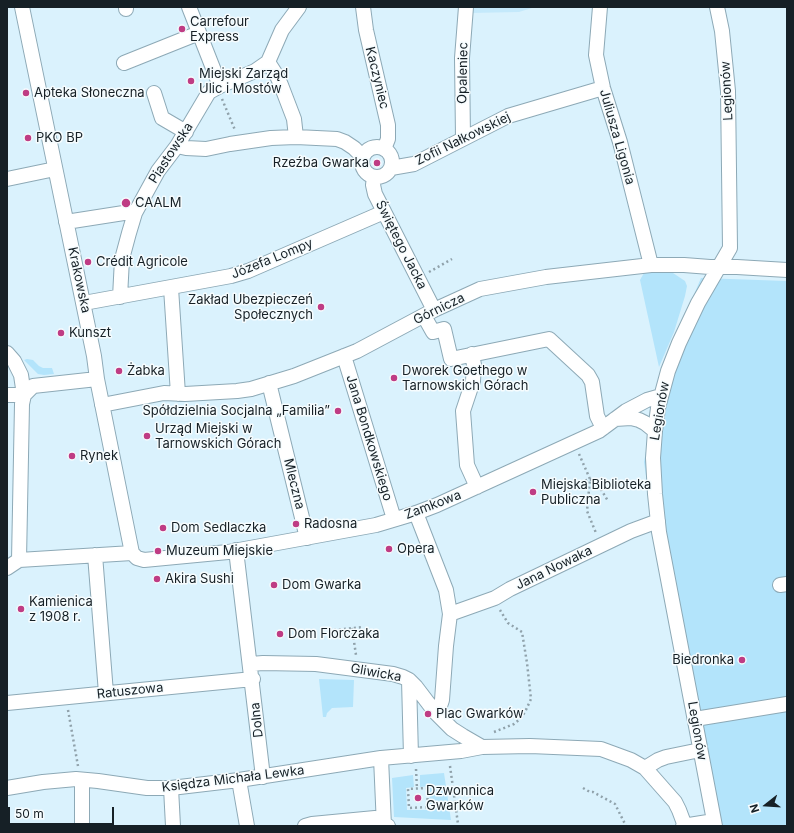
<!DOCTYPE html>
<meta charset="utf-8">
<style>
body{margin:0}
#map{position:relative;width:794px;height:833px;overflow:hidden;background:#daf2fd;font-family:Inter,sans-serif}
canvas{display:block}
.frame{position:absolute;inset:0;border:8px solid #162026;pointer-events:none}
.north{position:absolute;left:746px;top:785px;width:40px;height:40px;-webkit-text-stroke:3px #f6fcfe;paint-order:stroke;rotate:253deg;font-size:11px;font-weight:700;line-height:16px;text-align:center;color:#162026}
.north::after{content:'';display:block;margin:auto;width:14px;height:18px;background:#162026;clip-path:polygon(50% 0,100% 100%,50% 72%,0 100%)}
.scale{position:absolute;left:8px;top:807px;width:106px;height:18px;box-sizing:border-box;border:2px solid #162026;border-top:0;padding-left:5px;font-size:12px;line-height:14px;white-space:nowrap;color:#162026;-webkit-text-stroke:3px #f6fcfe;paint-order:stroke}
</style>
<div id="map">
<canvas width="794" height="833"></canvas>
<div class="frame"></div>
<div class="north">N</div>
<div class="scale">50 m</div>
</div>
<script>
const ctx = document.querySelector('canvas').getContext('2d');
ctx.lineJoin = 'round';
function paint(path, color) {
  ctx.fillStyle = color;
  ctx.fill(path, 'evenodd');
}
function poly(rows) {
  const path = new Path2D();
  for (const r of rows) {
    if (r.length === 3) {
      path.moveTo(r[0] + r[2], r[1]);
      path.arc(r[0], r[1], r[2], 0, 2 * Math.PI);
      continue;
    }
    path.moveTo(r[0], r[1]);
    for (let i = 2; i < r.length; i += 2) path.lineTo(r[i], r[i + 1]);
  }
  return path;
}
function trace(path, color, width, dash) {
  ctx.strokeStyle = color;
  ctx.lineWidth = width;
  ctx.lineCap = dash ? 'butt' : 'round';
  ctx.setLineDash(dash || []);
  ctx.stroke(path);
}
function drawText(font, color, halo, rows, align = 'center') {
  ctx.font = font + ' Inter,sans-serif';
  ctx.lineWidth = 3;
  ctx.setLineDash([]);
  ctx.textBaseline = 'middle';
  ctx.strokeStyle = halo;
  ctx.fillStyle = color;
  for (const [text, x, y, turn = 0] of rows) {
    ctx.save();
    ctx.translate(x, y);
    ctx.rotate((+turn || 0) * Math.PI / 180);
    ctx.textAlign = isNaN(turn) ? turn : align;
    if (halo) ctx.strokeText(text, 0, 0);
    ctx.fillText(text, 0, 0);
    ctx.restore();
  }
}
paint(poly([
 [471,7,535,7,519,12,470,13]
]), '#c4e9fb');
paint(poly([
 [660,272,673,273,685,281,687,286,685,296,674,332,659,367,640,280,644,273],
 [701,278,787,281,787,826,709,826,656,547,644,462,660,375],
 [27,359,33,360,39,366,43,368,52,368,54,374,44,375,38,374,24,360],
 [319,679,354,680,353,707,332,708,327,713,326,717,323,717],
 [444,773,451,820,394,817,392,778,413,775,414,787,406,788,407,810,430,810,429,786,420,787,420,775]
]), '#b3e4fb');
const minor = poly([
 [22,7,94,356,97,379,132,553],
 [126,7,126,9],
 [189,7,220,86],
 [363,7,366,30,388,125,388,139,384,149],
 [600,7,596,55,603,88,620,142,651,265],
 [268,62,277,76,281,85,294,119,296,137],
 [124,63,199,33],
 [154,93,162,118,186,132],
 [463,138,462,58,466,7],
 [177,146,186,148,206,149,230,144,271,138,296,137,337,139,345,142,354,148,363,157],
 [377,162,15],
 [391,168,414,164,508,116,603,88],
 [374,177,373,185,375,194,434,310],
 [7,179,55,169],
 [66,222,130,212],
 [171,288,178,394],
 [120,297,122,259,129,233,135,213,158,171,177,146,209,92,220,86,255,71,268,62,282,30,299,7],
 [84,303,231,276,248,271,384,212],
 [424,316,433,332,444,329,451,359,549,339,588,375,592,382,597,416,603,428],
 [7,353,14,361,21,375,24,395],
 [472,354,474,365,473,381,463,411,467,465,477,487],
 [344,356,394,519],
 [269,383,307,538],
 [7,395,24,395],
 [102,405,164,393,185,394,237,391,251,389,294,376,357,351,434,310,480,289,546,277,651,265,684,265,710,267,737,267,787,270],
 [615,419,631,418,639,420,645,423,655,431],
 [416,513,446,590,450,614,446,646,442,700,440,706,435,712],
 [236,550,263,777],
 [132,553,137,558,144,560,228,552,376,525,416,513,437,505,599,431,626,411,647,400,661,396],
 [95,555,106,693],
 [19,560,22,404,24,395,33,386,97,379],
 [7,568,19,560,132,553],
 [780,585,787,584],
 [450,614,495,598,510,589,631,531,658,521],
 [251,664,263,663,316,664,393,674,403,677,409,680,416,687,435,712,452,729,463,736,482,747],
 [409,680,411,756],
 [7,703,253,679],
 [695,719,787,704],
 [381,758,384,826],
 [645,768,658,760,666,757,700,750],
 [239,780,247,826],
 [7,788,43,782,76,779,98,781,147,788,171,788,239,780,381,758,461,751,482,747,530,746,601,749,631,760,645,768,675,802,679,810,685,826],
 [171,788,173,826],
 [82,826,82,780],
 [305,826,312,824,375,818,388,826],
 [683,826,714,821],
 [715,826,659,532,655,494,653,458,655,431,658,408,668,371,679,343,698,303,730,248,728,91,722,31,717,7]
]);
trace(minor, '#8da9b6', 16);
trace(poly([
 [222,99,235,130],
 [429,272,452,259],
 [579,454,590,479,587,511,596,533],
 [566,486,590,479,599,486,608,501],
 [352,628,356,655],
 [334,630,363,627],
 [354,637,364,636],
 [68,710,78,766],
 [494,732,514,724,520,719,525,712,531,699,527,663,522,632,508,623,500,610],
 [450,766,458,824],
 [416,769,417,789],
 [427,788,428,807,409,808,408,789,427,788],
 [583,788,590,792,593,792,615,804,626,826]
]), '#90a2ab', 2.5, [2, 3]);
trace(minor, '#fff', 14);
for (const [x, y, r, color] of [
 [182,29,4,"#bf3c84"],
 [191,81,4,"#bf3c84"],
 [26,93,4,"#bf3c84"],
 [28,138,4,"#bf3c84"],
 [377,163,4,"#bf3c84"],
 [126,203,5,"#bf3c84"],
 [88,262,4,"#bf3c84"],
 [321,307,4,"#bf3c84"],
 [61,333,4,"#bf3c84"],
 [119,371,4,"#bf3c84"],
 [394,378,4,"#bf3c84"],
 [338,411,4,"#bf3c84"],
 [147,436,4,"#bf3c84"],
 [72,456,4,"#bf3c84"],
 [533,492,4,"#bf3c84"],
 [296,524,4,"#bf3c84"],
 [163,528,4,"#bf3c84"],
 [389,549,4,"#bf3c84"],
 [158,551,4,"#bf3c84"],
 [157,579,4,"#bf3c84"],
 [274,585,4,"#bf3c84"],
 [21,609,4,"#bf3c84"],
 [280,634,4,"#bf3c84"],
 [742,660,4,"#bf3c84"],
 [428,714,4,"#bf3c84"],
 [418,798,4,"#bf3c84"]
]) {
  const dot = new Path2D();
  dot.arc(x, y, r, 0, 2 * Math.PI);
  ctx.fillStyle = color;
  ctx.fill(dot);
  trace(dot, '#f6fcfe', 1.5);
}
drawText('13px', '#162026', '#f6fcfe', [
 ["Carrefour",190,22],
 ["Express",190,37],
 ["Miejski Zarząd",199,74],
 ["Ulic i Mostów",199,89],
 ["Apteka Słoneczna",34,93],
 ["PKO BP",36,138],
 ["Rzeźba Gwarka",369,163,"right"],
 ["CAALM",135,203],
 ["Crédit Agricole",96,262],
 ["Zakład Ubezpieczeń",313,300,"right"],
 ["Społecznych",313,315,"right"],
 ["Kunszt",69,333],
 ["Żabka",127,371],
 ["Dworek Goethego w",402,371],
 ["Tarnowskich Górach",402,386],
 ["Spółdzielnia Socjalna „Familia”",330,411,"right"],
 ["Urząd Miejski w",155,429],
 ["Tarnowskich Górach",155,444],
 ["Rynek",80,456],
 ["Miejska Biblioteka",541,485],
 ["Publiczna",541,500],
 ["Radosna",304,524],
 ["Dom Sedlaczka",171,528],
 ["Opera",397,549],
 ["Muzeum Miejskie",166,551],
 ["Akira Sushi",165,579],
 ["Dom Gwarka",282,585],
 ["Kamienica",29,602],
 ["z 1908 r.",29,617],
 ["Dom Florczaka",288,634],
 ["Biedronka",734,660,"right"],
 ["Plac Gwarków",436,714],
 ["Dzwonnica",426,791],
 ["Gwarków",426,806]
], 'left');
drawText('13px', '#162026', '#f6fcfe', [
 ["Opaleniec",463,73,-89],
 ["Kaczyniec",377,78,76],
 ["Legionów",727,91,-93],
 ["Juliusza Ligonia",617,137,74],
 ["Zofii Nałkowskiej",463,139,-26],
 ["Piastowska",171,153,-57],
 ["Świętego Jacka",401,245,63],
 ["Józefa Lompy",272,259,-22],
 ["Krakowska",79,280,78],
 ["Górnicza",439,309,-26],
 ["Legionów",660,411,-80],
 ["Jana Bondkowskiego",369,438,73],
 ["Mleczna",294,484,76],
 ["Zamkowa",433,505,-21],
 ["Jana Nowaka",554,568,-26],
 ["Gliwicka",376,673,10],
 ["Ratuszowa",130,691,-6],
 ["Dolna",257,720,-96],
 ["Legionów",697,731,80],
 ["Księdza Michała Lewka",233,779,-7]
]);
</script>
